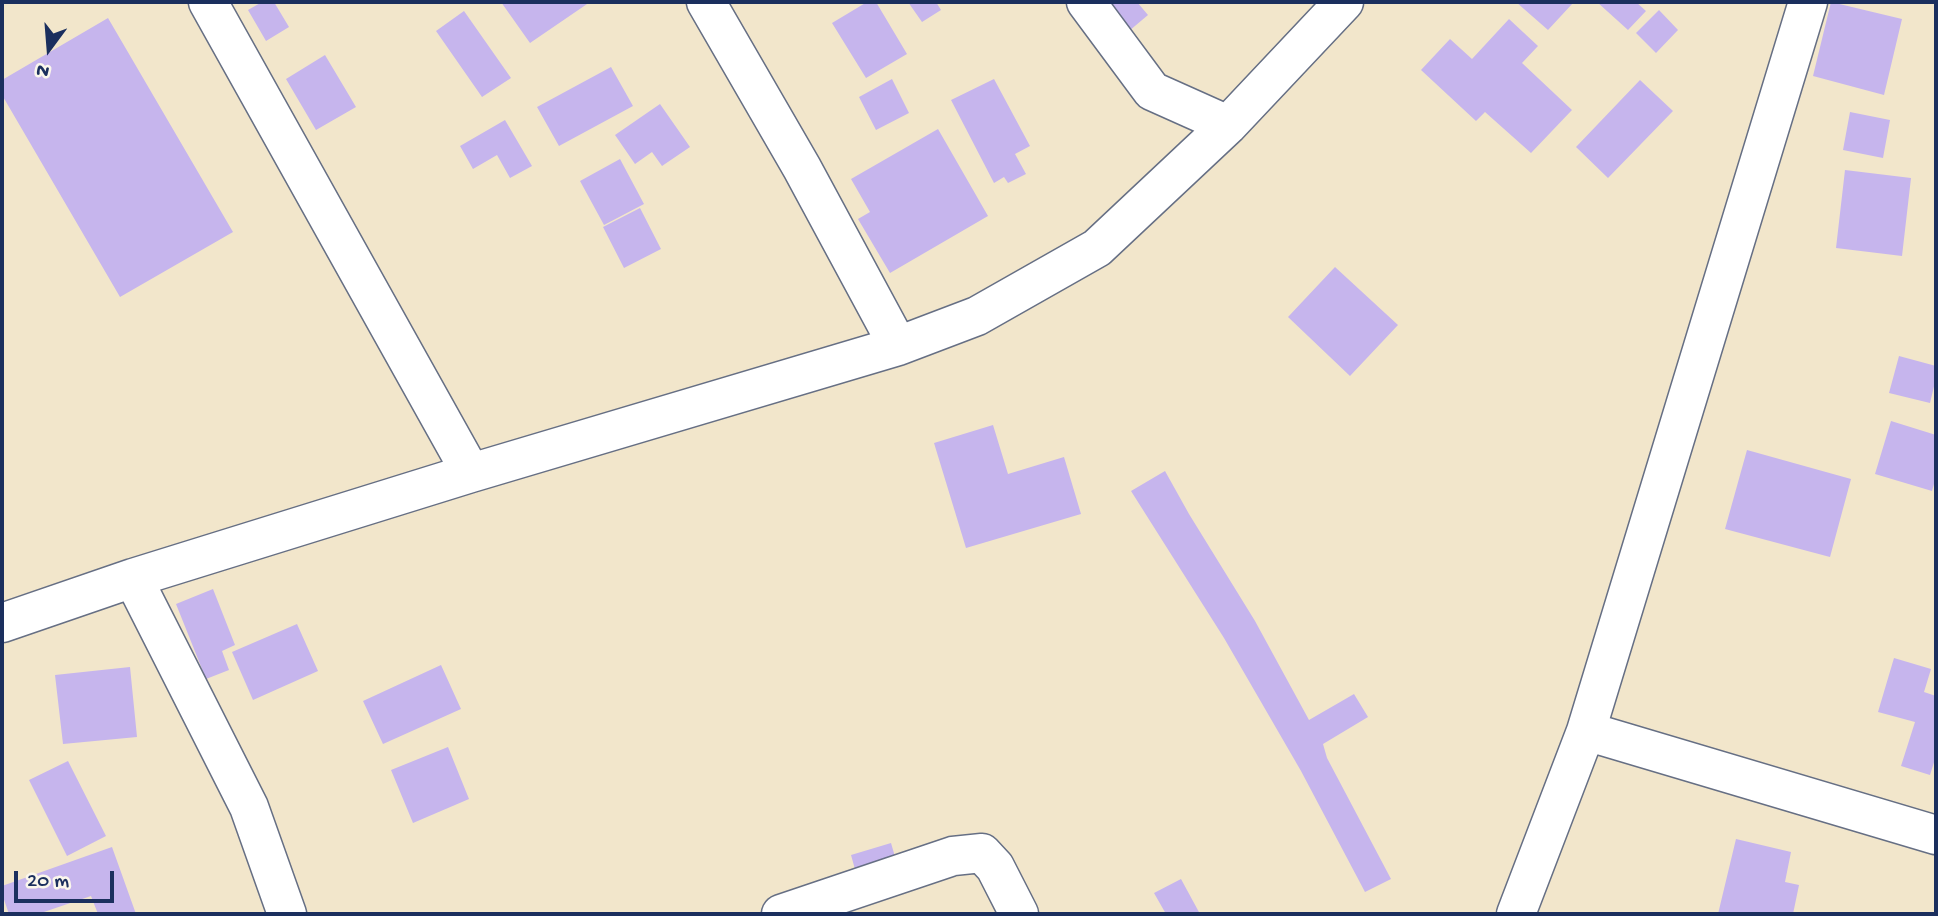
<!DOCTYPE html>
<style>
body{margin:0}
#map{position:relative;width:1938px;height:916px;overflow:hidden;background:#f2e6cb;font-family:"Gochi Hand",sans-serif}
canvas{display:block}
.frame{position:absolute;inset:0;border:4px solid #1b2f5e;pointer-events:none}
.north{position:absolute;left:14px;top:14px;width:70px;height:70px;-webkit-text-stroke:5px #fbf7ec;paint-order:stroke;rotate:196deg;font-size:19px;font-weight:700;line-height:28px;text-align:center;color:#1b2f5e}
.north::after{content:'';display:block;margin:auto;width:24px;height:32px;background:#1b2f5e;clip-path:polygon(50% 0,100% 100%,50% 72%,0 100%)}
.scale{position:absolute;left:14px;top:871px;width:100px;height:32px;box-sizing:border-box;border:4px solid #1b2f5e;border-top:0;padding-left:9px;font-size:21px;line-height:24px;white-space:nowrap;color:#1b2f5e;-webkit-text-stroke:5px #fbf7ec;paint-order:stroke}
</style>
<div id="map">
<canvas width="1938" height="916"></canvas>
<div class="frame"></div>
<div class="north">N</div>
<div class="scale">20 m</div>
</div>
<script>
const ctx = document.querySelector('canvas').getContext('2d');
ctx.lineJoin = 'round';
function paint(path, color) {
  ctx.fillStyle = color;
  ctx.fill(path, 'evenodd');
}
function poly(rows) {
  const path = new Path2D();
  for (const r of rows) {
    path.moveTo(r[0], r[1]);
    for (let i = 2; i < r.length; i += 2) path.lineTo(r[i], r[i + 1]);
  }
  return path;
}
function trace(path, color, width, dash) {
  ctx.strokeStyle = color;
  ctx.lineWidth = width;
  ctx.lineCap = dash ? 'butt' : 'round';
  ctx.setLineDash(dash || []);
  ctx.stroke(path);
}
paint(poly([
 [262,2,274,2,289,27,266,41,248,10],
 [501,2,590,2,530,43],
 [867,2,876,2,907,54,866,78,832,23],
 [908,2,936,2,941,10,922,22],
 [1104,2,1137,2,1148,15,1129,31],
 [1516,2,1571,2,1573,3,1548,30],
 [1597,2,1636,2,1646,11,1628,30],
 [1831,2,1902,19,1884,95,1813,76],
 [1659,10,1678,30,1656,53,1636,33],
 [464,11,511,78,482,97,436,31],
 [108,18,233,232,120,297,2,95,2,80],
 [1509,19,1538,46,1522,63,1572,110,1531,153,1485,112,1476,121,1421,70,1450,39,1472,59],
 [325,55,356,107,316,130,286,79],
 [611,67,633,106,559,146,537,107],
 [892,79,909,113,876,130,859,97],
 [994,79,1030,146,1015,154,1026,174,1008,183,1004,177,994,183,951,100],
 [1640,80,1673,111,1608,178,1576,147],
 [660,104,690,147,662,166,652,152,635,164,615,135],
 [1850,112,1890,120,1883,158,1843,150],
 [505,120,532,166,510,178,497,155,473,169,460,146],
 [938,129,988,216,890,273,858,219,870,212,851,179],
 [620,159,644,204,604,225,580,181],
 [1845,170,1911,178,1902,256,1836,248],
 [640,208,661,249,624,268,603,227],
 [1335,267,1398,325,1350,376,1288,317],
 [1899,356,1936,366,1936,378,1930,403,1889,393],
 [1891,421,1936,435,1936,477,1932,491,1875,474],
 [993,425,1008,474,1064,457,1081,514,966,548,934,443],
 [1747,450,1851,479,1830,557,1725,529],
 [1165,471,1189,514,1255,621,1309,720,1354,694,1368,717,1323,744,1327,758,1391,879,1365,892,1301,771,1224,638,1131,491],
 [213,589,235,645,222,651,229,670,206,679,176,604],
 [297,624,318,671,253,700,232,652],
 [1894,658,1931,669,1924,692,1936,696,1936,756,1930,775,1901,766,1915,722,1878,712],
 [441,665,461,709,383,744,363,701],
 [130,667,137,737,63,744,55,675],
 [448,747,469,799,413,823,391,770],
 [68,761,106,836,67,856,29,780],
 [1736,839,1791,852,1785,882,1799,885,1793,914,1718,914],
 [891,843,898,867,858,880,851,855],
 [112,847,136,914,98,914,91,896,38,914,9,914,2,894,2,886],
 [1181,879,1200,914,1166,914,1154,893]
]), '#c6b5ed');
const minor = poly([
 [208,2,471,473],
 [706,2,802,168,898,346],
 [1086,2,1152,91,1228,125],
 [133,578,249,807,287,914],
 [2,623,133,578,471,473,898,346,977,316,1097,248,1228,125,1344,2],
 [1586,731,1936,835],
 [781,914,953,856,982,853,995,867,1019,914],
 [1516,914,1586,731,1808,2]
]);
trace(minor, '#666f84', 41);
trace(minor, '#fff', 38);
</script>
